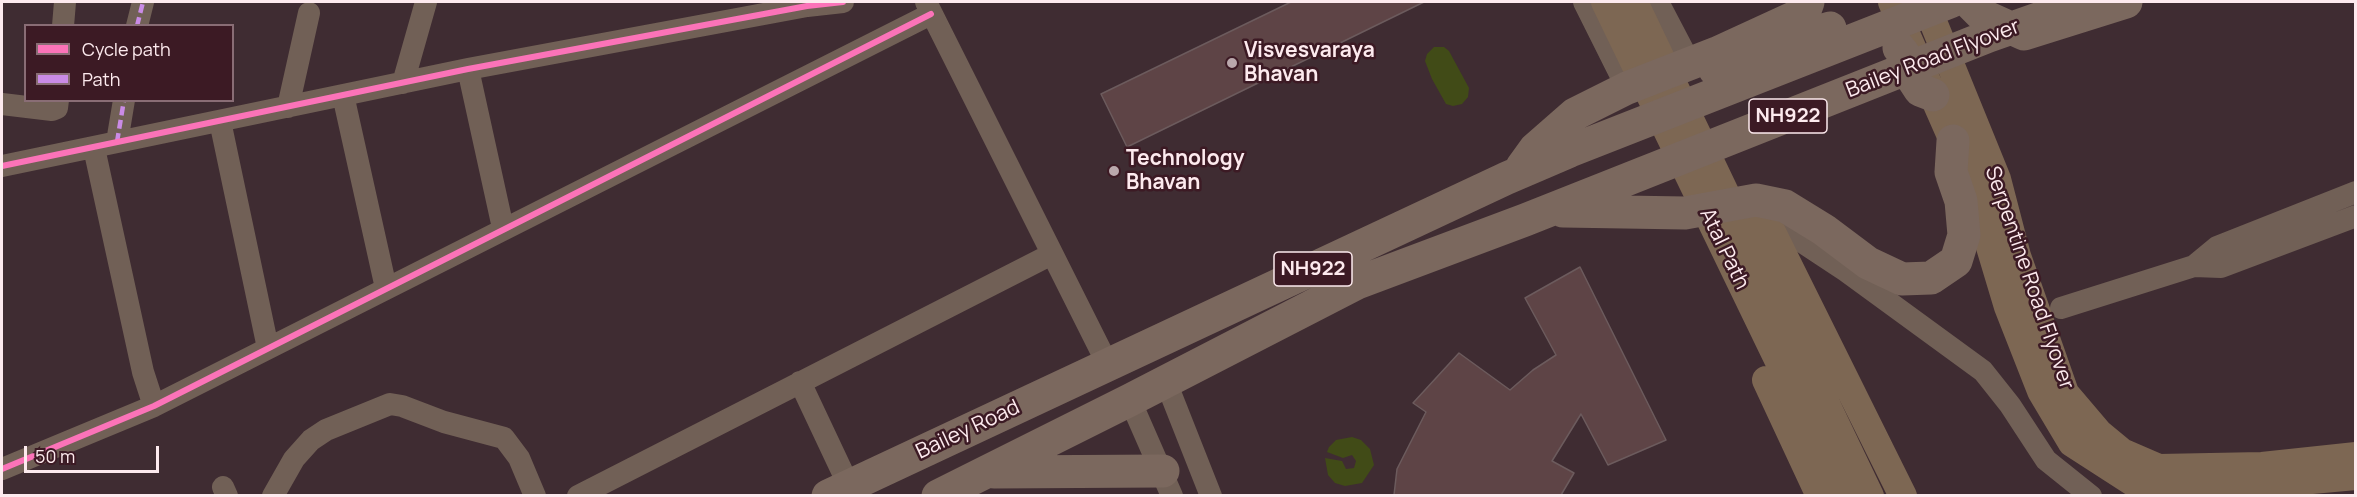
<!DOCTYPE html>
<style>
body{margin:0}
#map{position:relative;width:2357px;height:497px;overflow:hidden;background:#3f2c32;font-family:Manrope,sans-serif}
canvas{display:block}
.frame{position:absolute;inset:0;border:3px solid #fdeaee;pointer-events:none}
.legend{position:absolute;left:24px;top:24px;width:210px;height:78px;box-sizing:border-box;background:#3c1a24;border:2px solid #896d75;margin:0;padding:8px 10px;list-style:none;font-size:18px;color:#fdeaee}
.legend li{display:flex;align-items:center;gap:12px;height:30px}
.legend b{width:30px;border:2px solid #896d75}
.scale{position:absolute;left:24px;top:446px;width:135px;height:27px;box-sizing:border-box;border:3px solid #fdeaee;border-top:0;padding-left:8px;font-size:18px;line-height:21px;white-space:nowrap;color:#fdeaee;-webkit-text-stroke:4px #3c1a24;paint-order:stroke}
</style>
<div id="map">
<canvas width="2357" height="497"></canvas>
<div class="frame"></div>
<ul class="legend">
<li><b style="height:8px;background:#fb73b8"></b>Cycle path</li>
<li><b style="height:8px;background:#ca8be6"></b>Path</li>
</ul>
<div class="scale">50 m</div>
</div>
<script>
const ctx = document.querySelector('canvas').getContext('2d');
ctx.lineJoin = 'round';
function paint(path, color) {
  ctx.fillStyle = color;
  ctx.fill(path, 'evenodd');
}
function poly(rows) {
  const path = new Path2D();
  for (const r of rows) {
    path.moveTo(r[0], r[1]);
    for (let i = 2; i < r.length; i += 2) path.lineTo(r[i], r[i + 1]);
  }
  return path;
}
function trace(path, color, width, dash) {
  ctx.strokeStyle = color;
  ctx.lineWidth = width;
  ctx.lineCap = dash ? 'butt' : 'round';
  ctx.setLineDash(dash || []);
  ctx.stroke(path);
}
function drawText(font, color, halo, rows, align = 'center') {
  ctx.font = font + ' Manrope,sans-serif';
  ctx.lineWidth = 5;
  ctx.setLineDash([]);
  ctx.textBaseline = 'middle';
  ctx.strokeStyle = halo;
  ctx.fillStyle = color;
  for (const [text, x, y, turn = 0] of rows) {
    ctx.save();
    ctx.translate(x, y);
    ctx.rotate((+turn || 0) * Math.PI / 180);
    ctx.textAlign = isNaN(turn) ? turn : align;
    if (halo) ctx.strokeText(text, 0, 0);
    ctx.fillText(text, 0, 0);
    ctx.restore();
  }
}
paint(poly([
 [1434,47,1444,47,1449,51,1469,88,1468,97,1462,104,1453,106,1446,104,1432,79,1425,61,1427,54],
 [1352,437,1361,440,1370,449,1374,465,1362,483,1345,486,1335,483,1328,475,1325,458,1342,461,1346,469,1354,468,1356,461,1352,455,1343,458,1327,452,1329,447,1336,440]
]), '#414b17');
const building = poly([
 [1291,2,1424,2,1127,147,1101,94,1291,2],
 [1580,267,1666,440,1608,465,1581,414,1552,461,1574,473,1561,495,1394,495,1397,469,1426,412,1413,403,1459,353,1510,390,1533,370,1556,355,1525,298,1580,267]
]);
paint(building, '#5e4446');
trace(building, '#6c5b5d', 1.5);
trace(poly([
 [926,2,1108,365],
 [1584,2,1627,88],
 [1658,2,1690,63],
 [63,26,65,2],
 [137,26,143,2],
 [468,69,503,228],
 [403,83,426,2],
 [343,95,386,288],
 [2,104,52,110,57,108,58,100],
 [288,107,309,13],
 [220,121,268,348],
 [117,142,124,100],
 [94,148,143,372,154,406],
 [2,166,468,69,807,6,843,2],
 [1771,203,1790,234,1846,271,1983,371,2010,405,2046,460,2091,496],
 [2194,266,2221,267,2356,216],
 [2061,308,2194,266,2217,247,2356,192],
 [800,382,849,486],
 [1166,382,1211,496],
 [1130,400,1172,496],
 [2,469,154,406,931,14],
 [223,487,227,496],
 [273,496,294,459,311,440,326,430,390,404,402,406,444,422,504,438,519,458,535,496],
 [578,496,1052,254]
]), '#716056', 22);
trace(poly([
 [1605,2,1844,496],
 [1634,2,1870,496],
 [1892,2,1969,177,2008,307,2041,391,2072,443,2134,483,2170,493,2356,476],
 [1925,2,1997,179,2017,256,2065,393,2099,433,2122,452,2159,468,2262,466,2356,456],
 [1756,200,1903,496],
 [1766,380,1820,496]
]), '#7d6753', 28);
trace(poly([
 [1969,2,1982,15,2024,34,2126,2],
 [1899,48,1903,53,1907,70,1920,90,1933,95],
 [1715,70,1781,43,1830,28],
 [1522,167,1535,149,1575,114,1627,88,1717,53,1804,13,1808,2],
 [1563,211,1685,213,1756,200,1785,206,1824,230,1868,263,1902,279,1931,278,1956,261,1964,235,1961,201,1951,172,1953,141],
 [994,472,1163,471],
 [828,496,1507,178,1570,151,1950,2],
 [938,496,1130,400,1357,283,1525,220,1989,36,2086,2]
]), '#7b685e', 33);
trace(poly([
 [137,26,143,2],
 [117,142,124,100]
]), '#ca8be6', 4.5, [9, 4.5]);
trace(poly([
 [2,166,468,69,807,6,843,2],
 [2,469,154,406,931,14]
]), '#fb73b8', 6);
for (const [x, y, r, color] of [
 [1232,63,6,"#baa8ac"],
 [1114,171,6,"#baa8ac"]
]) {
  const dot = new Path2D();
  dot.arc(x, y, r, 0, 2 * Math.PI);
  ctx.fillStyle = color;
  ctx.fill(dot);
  trace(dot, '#3c1a24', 2);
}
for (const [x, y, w] of [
 [1788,116,78],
 [1313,269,78]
]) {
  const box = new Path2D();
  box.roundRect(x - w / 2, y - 17, w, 34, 4.5);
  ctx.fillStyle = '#3c1a24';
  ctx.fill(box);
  trace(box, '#fdeaee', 1.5);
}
drawText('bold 20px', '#fdeaee', null, [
 ["NH922",1788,116],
 ["NH922",1313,269]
]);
drawText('bold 21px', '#fdeaee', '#3c1a24', [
 ["Visvesvaraya",1244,51],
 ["Bhavan",1244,75],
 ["Technology",1126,159],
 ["Bhavan",1126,183]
], 'left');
drawText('21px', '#fdeaee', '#3c1a24', [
 ["Bailey Road Flyover",1933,59,-21],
 ["Atal Path",1724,249,64],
 ["Serpentine Road Flyover",2029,278,71],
 ["Bailey Road",968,430,-25]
]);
</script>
